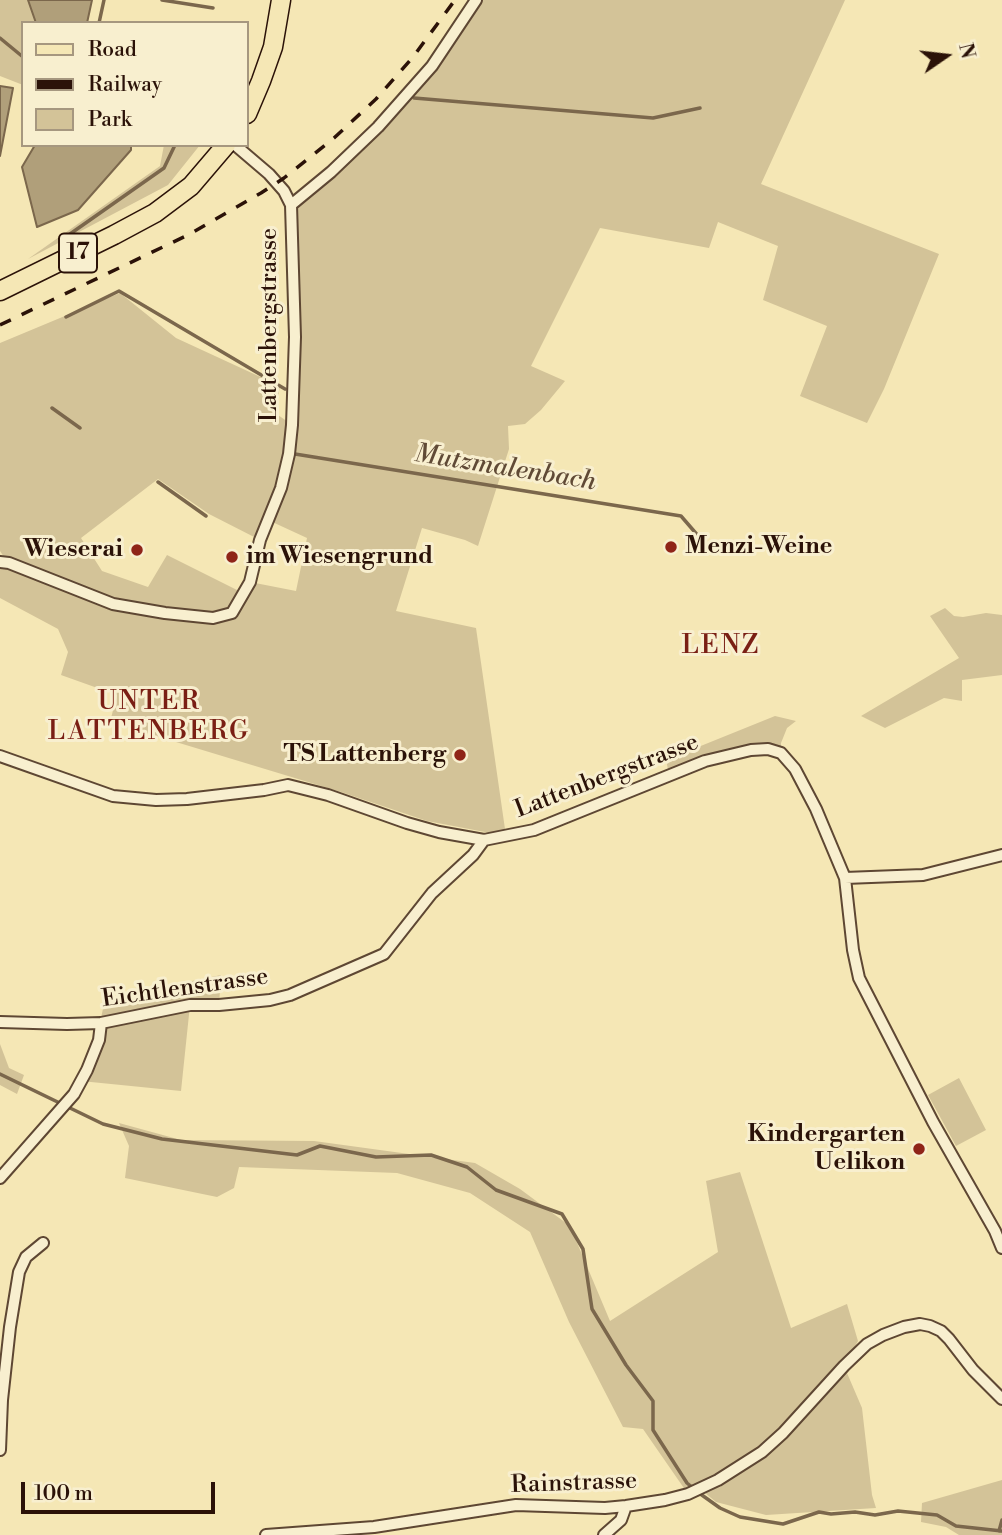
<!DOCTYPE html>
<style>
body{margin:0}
#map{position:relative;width:1002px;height:1535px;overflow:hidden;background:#f5e7b5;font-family:"Libre Bodoni",serif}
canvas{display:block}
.legend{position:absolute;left:21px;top:21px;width:228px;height:126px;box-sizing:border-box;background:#f8efcf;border:2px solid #a6977f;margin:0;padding:9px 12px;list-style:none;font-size:21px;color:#2b1208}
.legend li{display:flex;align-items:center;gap:14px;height:35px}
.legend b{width:35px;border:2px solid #a6977f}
.north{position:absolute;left:911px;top:21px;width:70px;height:70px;-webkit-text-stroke:5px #f8efcf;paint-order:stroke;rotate:76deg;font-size:19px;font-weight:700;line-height:28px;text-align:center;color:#2b1208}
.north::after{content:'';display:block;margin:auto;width:24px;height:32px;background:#2b1208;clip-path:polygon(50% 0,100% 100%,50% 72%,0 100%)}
.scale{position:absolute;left:21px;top:1482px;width:194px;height:32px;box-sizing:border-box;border:4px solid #2b1208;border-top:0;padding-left:9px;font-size:21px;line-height:24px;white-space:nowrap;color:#2b1208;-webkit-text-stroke:5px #f8efcf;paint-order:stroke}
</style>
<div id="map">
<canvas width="1002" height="1535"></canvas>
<ul class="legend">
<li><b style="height:9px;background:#f5e7b5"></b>Road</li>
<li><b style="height:9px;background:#2b1208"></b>Railway</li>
<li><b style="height:19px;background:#d3c398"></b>Park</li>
</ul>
<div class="north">N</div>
<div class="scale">100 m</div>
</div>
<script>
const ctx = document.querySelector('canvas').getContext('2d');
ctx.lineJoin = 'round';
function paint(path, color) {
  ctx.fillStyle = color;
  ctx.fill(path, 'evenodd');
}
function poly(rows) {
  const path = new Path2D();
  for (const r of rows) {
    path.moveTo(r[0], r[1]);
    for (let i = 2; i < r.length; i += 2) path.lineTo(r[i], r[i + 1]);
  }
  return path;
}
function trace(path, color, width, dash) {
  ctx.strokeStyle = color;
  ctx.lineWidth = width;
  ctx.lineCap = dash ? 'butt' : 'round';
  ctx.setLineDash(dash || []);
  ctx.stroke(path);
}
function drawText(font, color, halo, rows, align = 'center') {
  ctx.font = font + ' "Libre Bodoni",serif';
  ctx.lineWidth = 6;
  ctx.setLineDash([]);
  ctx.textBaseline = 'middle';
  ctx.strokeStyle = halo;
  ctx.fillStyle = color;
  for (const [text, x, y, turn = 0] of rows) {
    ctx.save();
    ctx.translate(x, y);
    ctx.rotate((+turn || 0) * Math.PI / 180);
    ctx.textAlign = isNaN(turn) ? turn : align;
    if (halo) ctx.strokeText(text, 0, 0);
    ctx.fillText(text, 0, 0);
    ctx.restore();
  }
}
paint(poly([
 [0,0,28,0,36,23,23,23,23,85,0,76],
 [476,0,845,0,761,184,939,254,884,389,867,423,800,396,827,326,763,300,778,246,718,222,709,248,600,228,531,366,565,381,541,410,525,424,508,426,509,449,478,546,465,540,422,528,396,611,476,628,506,836,427,821,341,792,110,722,117,695,61,675,68,652,58,629,0,598,0,562,8,563,0,551,0,343,120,293,176,338,280,386,275,413,291,424,291,205,331,172,432,66],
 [158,479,209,514,260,540,268,520,307,538,296,591,250,582,243,593,167,555,148,587,102,571,81,538],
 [164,145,200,145,168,185,28,259,160,166],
 [945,608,954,616,963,617,986,613,1002,615,1002,675,962,680,962,701,944,698,885,728,861,716,959,658,930,616],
 [775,716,796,721,787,728,781,743,781,753,768,749,669,774,666,760],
 [221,975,219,1005,190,1005,181,1091,81,1081,100,1023,105,999],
 [0,1044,9,1068,24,1075,17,1094,0,1085],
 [959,1078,986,1130,956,1146,928,1095],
 [119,1123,181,1140,314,1141,475,1163,520,1189,570,1226,610,1321,718,1252,706,1181,740,1172,791,1328,847,1304,858,1341,844,1366,862,1408,872,1495,876,1508,766,1515,716,1502,694,1484,688,1494,643,1429,623,1427,569,1322,530,1232,470,1193,397,1173,239,1167,234,1188,217,1197,125,1178,129,1146],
 [1002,1480,1002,1535,959,1535,946,1527,921,1522,922,1503]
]), '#d3c398');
const water = poly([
 [28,0,92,0,87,23,36,23,28,0],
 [0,86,13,88,0,156,0,86],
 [35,145,131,145,131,150,78,210,37,227,22,167,35,145]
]);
paint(water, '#b09f7a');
trace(water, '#7b674c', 2);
trace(poly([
 [162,0,213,8],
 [99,23,104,0],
 [0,38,23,57],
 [414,98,653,118,700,108],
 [70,234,164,168,175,145],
 [66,317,119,291,285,389],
 [52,408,80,428],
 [295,454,681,516,700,538],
 [158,482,206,516],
 [0,1074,103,1124,162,1139,297,1155,320,1146,376,1157,431,1155,467,1167,496,1190,562,1214,583,1249,592,1309,626,1365,653,1401,653,1430,687,1483,693,1488],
 [699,1493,720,1508,740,1517,783,1524,819,1512,831,1514,855,1512,875,1515,898,1511,937,1515,956,1526,1002,1531],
 [999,1531,1002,1520]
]), '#7b674c', 3.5);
const street = poly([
 [291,205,331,172,378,127,432,66,476,0],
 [0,562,9,563,113,604,165,613,213,618,232,613,250,582,260,540,281,488,289,454,292,425,295,337,291,205,284,191,269,174,235,145],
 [0,756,113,796,156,800,187,799,264,790,288,785,328,795,407,823,439,832,484,840,534,830,705,761,751,750,768,749,781,753,795,769,816,809,845,878,853,950,859,978,933,1122,995,1231,1002,1248],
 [845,878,923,875,1002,855],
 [0,1022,67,1024,101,1023,190,1005,219,1005,270,1000,290,995,384,954,432,893,473,855,484,840],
 [0,1178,74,1094,87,1070,99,1040,101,1023],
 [0,1450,2,1400,10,1327,19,1272,26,1257,43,1243],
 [266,1535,374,1527,516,1505,605,1508,626,1506,665,1500,688,1494,718,1480,762,1452,783,1433,844,1366,867,1344,883,1335,904,1327,920,1324,930,1326,941,1331,949,1339,973,1370,1002,1399],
 [604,1535,621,1520,626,1506]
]);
const primary = poly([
 [247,114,261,81,273,47,281,0],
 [0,291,114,235,155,213,191,186,226,145]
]);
trace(street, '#5e4733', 14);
trace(primary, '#2b1208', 21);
trace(street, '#f8efcf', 10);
trace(primary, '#f5e7b5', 18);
trace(poly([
 [0,325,190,234,261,193,284,178,334,138,376,99,413,57,455,0]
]), '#2b1208', 3.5, [12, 12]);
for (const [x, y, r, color] of [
 [671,547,7,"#8f2418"],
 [137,550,7,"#8f2418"],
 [232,557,7,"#8f2418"],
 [460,755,7,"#8f2418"],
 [919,1149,7,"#8f2418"]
]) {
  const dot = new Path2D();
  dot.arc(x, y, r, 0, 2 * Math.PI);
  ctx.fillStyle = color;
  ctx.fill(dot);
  trace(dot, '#f8efcf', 2.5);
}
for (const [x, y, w] of [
 [78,253,38]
]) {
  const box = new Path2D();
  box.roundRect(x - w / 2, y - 19.5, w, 39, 5);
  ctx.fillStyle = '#f8efcf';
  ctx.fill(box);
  trace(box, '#2b1208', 2);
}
drawText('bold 23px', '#2b1208', null, [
 ["17",78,253]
]);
drawText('24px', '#2b1208', '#f8efcf', [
 ["Lattenbergstrasse",270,325,-90],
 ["Lattenbergstrasse",607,777,-21],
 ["Eichtlenstrasse",185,989,-8],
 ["Rainstrasse",574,1484,-2]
]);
drawText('bold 24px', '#2b1208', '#f8efcf', [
 ["Menzi-Weine",685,547,"left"],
 ["Wieserai",123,550],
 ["im Wiesengrund",246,557,"left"],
 ["TS Lattenberg",446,755],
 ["Kindergarten",905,1135],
 ["Uelikon",905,1163]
], 'right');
drawText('italic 26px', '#604a36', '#f8efcf', [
 ["Mutzmalenbach",505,469,9]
]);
ctx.letterSpacing = '2px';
drawText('26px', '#7a1f14', '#f8efcf', [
 ["LENZ",721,647],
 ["UNTER",149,703],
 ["LATTENBERG",149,733]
]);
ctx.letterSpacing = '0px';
</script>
